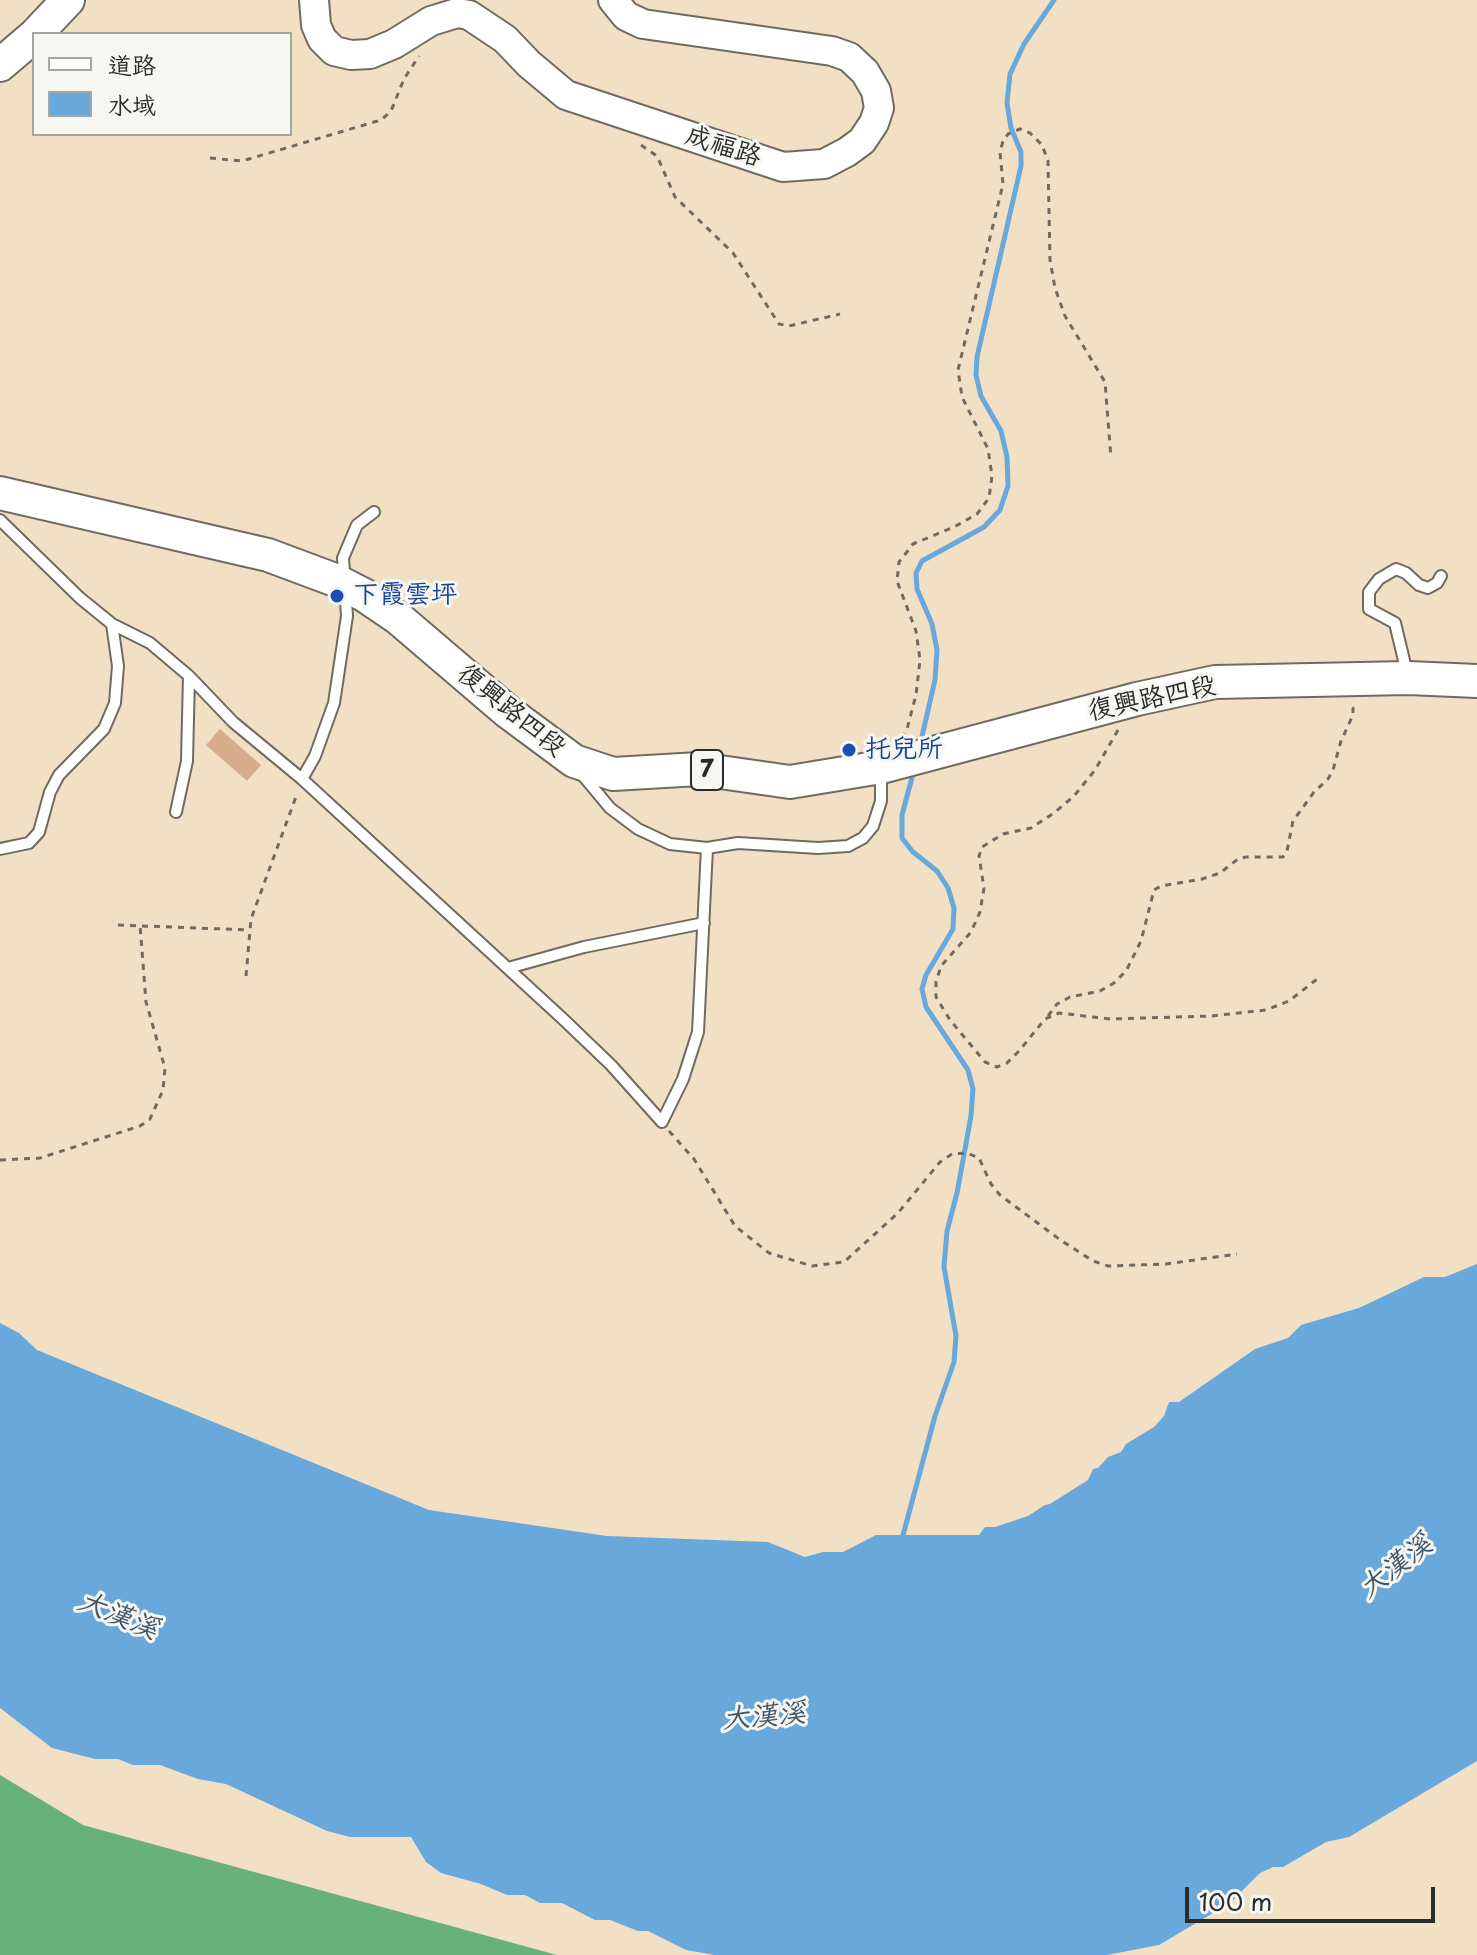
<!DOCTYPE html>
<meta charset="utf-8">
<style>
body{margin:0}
#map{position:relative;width:1477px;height:1955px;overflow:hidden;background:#f2e0c5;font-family:"Playpen Sans","LXGW WenKai TC",sans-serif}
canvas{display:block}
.legend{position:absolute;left:32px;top:32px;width:260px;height:104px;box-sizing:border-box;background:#f6f6f2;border:2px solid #a5a5a2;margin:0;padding:10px 14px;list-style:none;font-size:24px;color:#2b2b2b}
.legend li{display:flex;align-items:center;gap:16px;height:40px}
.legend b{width:40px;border:2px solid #a5a5a2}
.scale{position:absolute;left:1185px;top:1887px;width:250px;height:36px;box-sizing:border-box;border:4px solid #2b2b2b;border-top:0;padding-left:10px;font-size:24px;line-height:28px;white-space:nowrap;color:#2b2b2b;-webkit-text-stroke:6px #f6f6f2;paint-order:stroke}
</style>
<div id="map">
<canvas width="1477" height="1955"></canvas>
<ul class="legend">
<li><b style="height:10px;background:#fff"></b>道路</li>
<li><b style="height:22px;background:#68a8db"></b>水域</li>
</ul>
<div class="scale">100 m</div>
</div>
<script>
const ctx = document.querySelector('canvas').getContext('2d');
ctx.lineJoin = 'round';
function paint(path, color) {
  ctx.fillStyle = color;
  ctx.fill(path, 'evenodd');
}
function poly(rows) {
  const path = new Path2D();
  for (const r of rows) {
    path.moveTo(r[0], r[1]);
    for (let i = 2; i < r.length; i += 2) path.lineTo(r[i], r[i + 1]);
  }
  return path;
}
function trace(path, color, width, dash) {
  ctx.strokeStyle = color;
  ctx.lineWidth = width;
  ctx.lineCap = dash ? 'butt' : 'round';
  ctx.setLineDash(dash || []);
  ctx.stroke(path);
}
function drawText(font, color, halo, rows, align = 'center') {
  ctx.font = font + ' "Playpen Sans","LXGW WenKai TC",sans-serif';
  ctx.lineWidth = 6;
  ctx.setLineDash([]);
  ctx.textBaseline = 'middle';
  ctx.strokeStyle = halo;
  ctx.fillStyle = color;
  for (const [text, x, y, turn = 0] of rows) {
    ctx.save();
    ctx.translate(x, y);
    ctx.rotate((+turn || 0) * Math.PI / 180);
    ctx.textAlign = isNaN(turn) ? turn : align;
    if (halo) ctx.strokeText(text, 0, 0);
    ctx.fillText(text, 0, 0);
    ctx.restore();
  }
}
paint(poly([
 [0,1775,83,1825,557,1955,0,1955]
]), '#68b27a');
paint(poly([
 [1477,1264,1477,1761,1349,1837,1326,1842,1283,1867,1273,1867,1260,1873,1230,1903,1159,1945,1107,1955,715,1955,686,1950,648,1931,638,1931,610,1920,595,1920,562,1903,540,1903,525,1895,507,1895,481,1884,441,1873,426,1862,411,1837,350,1837,327,1831,226,1784,198,1779,160,1765,133,1765,118,1759,95,1759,52,1748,0,1708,0,1323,19,1333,37,1350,429,1510,607,1536,768,1542,805,1557,823,1552,843,1552,876,1535,979,1535,985,1527,995,1527,1028,1516,1045,1505,1050,1504,1088,1480,1093,1469,1098,1468,1108,1457,1121,1452,1126,1444,1154,1427,1164,1416,1169,1402,1179,1402,1255,1349,1288,1338,1301,1325,1359,1308,1424,1277,1445,1277]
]), '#68a8db');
trace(poly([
 [920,745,935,680,937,650,932,624,917,589,916,573,922,561,984,527,1000,510,1008,486,1007,457,1001,431,981,396,976,375,977,357,1021,166,1021,152,1011,128,1007,103,1010,74,1024,44,1054,0],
 [902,1539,935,1416,954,1362,956,1336,944,1267,947,1231,957,1193,971,1116,973,1089,968,1070,926,1007,922,989,926,975,953,929,954,908,948,888,937,871,913,852,902,838,902,815,914,770]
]), '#68a8db', 5);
paint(poly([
 [220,729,261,765,247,781,206,745]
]), '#d5ac8c');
const lane = poly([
 [0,520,80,598,112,624,150,643,189,676,233,722,302,779,563,1019,611,1065,662,1122,683,1079,698,1032,707,848,670,844,638,829,610,808,580,772],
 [1407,673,1395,623,1369,609,1369,592,1379,579,1396,569,1406,573,1419,585,1428,588,1437,583,1441,576],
 [302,779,315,756,334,703,347,616,343,558,357,525,374,512],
 [176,812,187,761,189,676],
 [707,848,738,843,818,848,848,846,863,838,873,826,881,801,881,771],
 [0,849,29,843,39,832,50,792,59,775,104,729,115,703,118,666,112,624],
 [508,968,584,947,704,923]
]);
const secondary = poly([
 [314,0,316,25,322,39,334,51,351,55,370,54,394,44,431,21,457,13,469,15,505,39,529,64,566,95,783,167,824,164,847,152,862,141,874,123,879,108,876,91,865,72,849,57,832,51,643,24,626,16,613,0]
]);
const primary = poly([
 [36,34,68,0],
 [0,65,34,36],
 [0,493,268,555,335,580,364,595,398,618,508,712,574,761,613,774,699,769,790,782,881,767,1137,699,1215,682,1408,678,1477,681]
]);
trace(lane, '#716a61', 14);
trace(secondary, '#716a61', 32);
trace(primary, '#716a61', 36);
trace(poly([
 [641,145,657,156,675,197,733,253,779,324,789,326,840,314],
 [210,158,242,161,381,120,391,111,404,79,419,56],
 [1118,730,1095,770,1074,796,1054,813,1031,828,1003,834,982,847,979,856,984,888,980,912,971,932,941,966,936,982,936,997,950,1020,985,1062,997,1067,1007,1063,1019,1051,1045,1019,1059,1013,1110,1019,1211,1016,1266,1010,1289,1001,1321,976],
 [901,738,907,729,916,695,920,660,916,631,897,581,899,562,913,544,954,527,977,514,989,498,992,476,988,449,962,397,958,370,1003,184,1000,152,1003,141,1008,134,1020,129,1030,133,1042,145,1048,161,1050,260,1055,288,1065,316,1105,382,1111,458],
 [118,925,250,930],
 [246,976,251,919,297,794],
 [1048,1016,1057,1004,1070,997,1100,991,1114,983,1126,971,1141,941,1154,890,1161,886,1202,879,1220,873,1238,859,1246,857,1283,857,1287,851,1293,821,1314,792,1328,779,1333,770,1341,741,1353,715,1353,708,1349,703],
 [669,1131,694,1159,735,1226,769,1253,812,1266,844,1262,898,1213,940,1162,952,1154,967,1153,979,1158,991,1184,1000,1195,1059,1239,1093,1261,1108,1266,1166,1264,1237,1254],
 [0,1160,40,1158,140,1126,150,1119,163,1090,165,1068,146,1002,140,925]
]), '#716a61', 3, [6, 6]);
trace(lane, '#fff', 10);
trace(secondary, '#fff', 28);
trace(primary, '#fff', 32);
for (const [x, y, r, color] of [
 [337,596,8,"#1a4fb4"],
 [849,750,8,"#1a4fb4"]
]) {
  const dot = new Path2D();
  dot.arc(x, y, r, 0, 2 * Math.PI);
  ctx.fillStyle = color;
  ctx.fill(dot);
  trace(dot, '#f6f6f2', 3);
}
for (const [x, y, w] of [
 [707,770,32]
]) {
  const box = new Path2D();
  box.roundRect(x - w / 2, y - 20, w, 40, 6);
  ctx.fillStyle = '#f6f6f2';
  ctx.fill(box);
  trace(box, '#2b2b2b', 2);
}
drawText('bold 24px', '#2b2b2b', null, [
 ["7",707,770]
]);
drawText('26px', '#2b2b2b', '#f6f6f2', [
 ["成福路",723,147,18],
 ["復興路四段",1152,699,-12],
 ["復興路四段",511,711,39]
]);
drawText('26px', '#164399', '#f6f6f2', [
 ["下霞雲坪",353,596],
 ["托兒所",865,750]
], 'left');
drawText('italic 28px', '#405769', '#f6f6f2', [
 ["大漢溪",1396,1567,-38],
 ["大漢溪",118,1616,22],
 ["大漢溪",764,1717,-5]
]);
</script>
